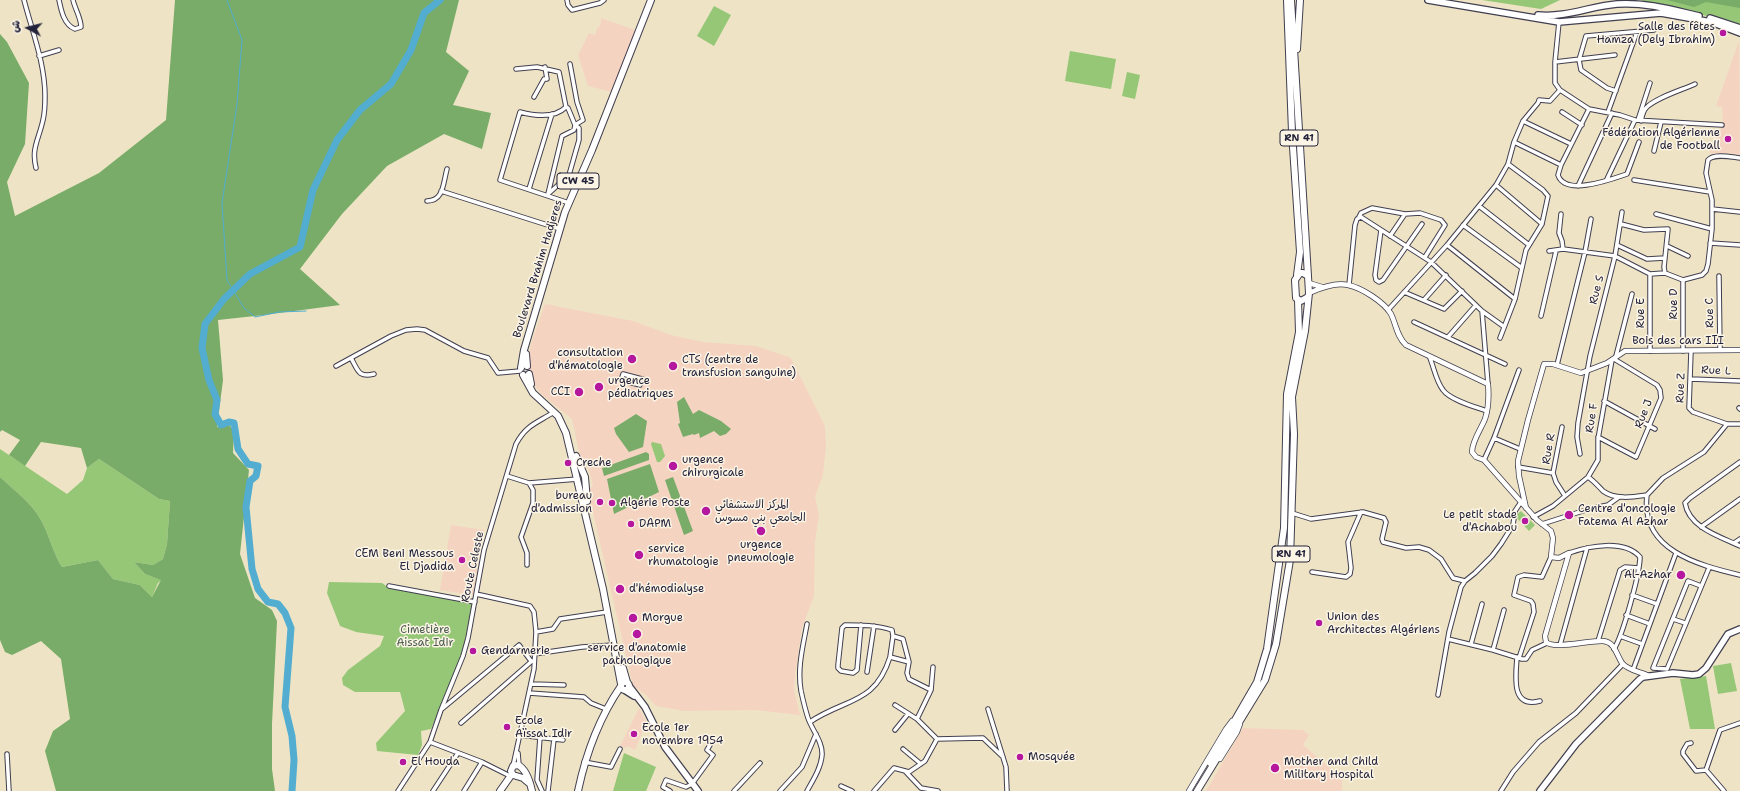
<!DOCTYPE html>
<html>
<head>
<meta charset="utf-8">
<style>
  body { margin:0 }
  #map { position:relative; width:1740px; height:791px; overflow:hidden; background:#eee4c5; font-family:"Shantell Sans","Playpen Sans Arabic",sans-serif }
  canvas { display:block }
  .north { position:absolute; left:8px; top:8px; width:40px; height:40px; -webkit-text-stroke:3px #fcf5e5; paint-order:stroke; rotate:277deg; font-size:11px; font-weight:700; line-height:16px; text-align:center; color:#22223b }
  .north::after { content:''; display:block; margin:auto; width:14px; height:18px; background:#22223b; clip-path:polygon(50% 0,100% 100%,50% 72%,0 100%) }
</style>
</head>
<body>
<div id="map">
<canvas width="1740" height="791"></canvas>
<div class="north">ش</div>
</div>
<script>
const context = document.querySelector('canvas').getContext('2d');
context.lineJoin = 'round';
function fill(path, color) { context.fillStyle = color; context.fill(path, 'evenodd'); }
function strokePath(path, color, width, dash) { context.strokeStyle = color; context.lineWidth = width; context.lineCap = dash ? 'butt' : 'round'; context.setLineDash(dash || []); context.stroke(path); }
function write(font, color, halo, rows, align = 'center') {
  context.font = font + ' "Shantell Sans","Playpen Sans Arabic",sans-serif'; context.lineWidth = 3; context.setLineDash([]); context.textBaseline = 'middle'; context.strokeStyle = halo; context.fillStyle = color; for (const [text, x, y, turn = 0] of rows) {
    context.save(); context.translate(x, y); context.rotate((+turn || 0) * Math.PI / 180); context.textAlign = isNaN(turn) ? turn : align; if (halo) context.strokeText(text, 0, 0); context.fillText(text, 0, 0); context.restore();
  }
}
fill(new Path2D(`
  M601,18L638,31L616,93L588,86L578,55L589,33L595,35L598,26L600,27L601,22Z
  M1739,41L1740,155L1727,153H1718V154L1709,153L1723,125L1722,107L1716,106Z
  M545,304L633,321L671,335L703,342L756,346L791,358L825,426L826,446L823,475L815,496L819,515L815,542L814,596L802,628L795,675L794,690L800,715L755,710L684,711L656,706L645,694L633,686L588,491L593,485L589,470L588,468L582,466L572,419L541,394L534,384L528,370L529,355L531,344Z
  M451,525L484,530L473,595L440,590Z
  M639,708L646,722L635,750L627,746L626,748L620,746Z
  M1243,728L1303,730L1309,735L1303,745L1342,778V791H1206Z`), '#f5d3c1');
fill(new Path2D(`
  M1482,0H1560L1541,9Z
  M1640,0H1740V24Z
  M714,6L731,15L714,46L697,36Z
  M1070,51L1116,59L1111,89L1065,81Z
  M1127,72L1140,75L1135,99L1122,96Z
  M652,442L661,444L665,456L660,462H657L651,444Z
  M0,449L67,494L83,480L87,468L99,459L159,499L170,501L167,544L163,559L153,565L134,562L145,574L162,580L158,583L152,597L140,585L113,579L98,560L62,567C53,553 50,537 42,522C33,504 15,491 0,477Z
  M1521,511L1535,525L1529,531L1515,516Z
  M329,582L382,583L389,588L473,603L462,654L431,729L421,731L422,745L418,755L377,751L376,743L405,711L400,692H355L343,685L342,678L348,670L380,646L384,636L356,632L340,626L327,593Z
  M1731,663L1737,691L1718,694L1713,666Z
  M1706,676L1715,729H1690L1680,679Z
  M624,753L656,767L646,791H613Z`), '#95c777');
fill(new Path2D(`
  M175,0H459L446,52L469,71L453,105L491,113L482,149L444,134L387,166L342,214L300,269L340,305L264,315L218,320L223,380L217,427L229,425L234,430L233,453L249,470L240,554L255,598L272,610L277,621L272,724V769L275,791H56L45,751L53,731L70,719L61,659L41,641L12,655L5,652L0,640V477C15,491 33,504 42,522C50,537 53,553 62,567L98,560L113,579L140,585L152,597L161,580L145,574L134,562L153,565L163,559L167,544L170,501L159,499L99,459L87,468L81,448L41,442L25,466L9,455L20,440L2,430L0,432V34L7,42L29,83L25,144L7,182L15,216L99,173L166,120Z
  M1667,0H1740V8L1706,2L1694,7Z
  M684,397L693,414L699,410L721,421L731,429L726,434L720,436L714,431L700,438L699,433L694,435L693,434L683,437L678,424L680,423L677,402Z
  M636,414L647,421L643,447L629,452L616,434L614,428Z
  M646,452L649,454V460L604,476L602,468Z
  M650,464L659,492L614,514L607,479Z
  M673,477L693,531L684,535L665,480Z`), '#78ac68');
strokePath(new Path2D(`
  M227,0L242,40L237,104L222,203L227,280L244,308L255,317L279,312L306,311`), '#52add0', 1);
strokePath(new Path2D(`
  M292,791L294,760L292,736L285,707L291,628L285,613L278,604L268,602L258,589L252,569L246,507L250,481L256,476L258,466L248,464L238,449L234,423L229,422L221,425L215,414L217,400L209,380L202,348L205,324L224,299L250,274L300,247L313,190L337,140L360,110L391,84L411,50L424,13L440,0`), '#52add0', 7);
const minor = new Path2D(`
  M24,0C32,31 45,63 45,96C45,104 45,112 43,120C39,139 31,148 36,168
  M59,0C61,10 64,25 75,29L81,27C81,18 75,9 73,0
  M567,0L568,5L572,10L600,3L604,0
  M1559,22L1555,62V83L1560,90L1589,109L1620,115L1635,120L1722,125
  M39,56L59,50
  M1555,62L1615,55
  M516,69L537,67L559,72L566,107C554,119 535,116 520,112L500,180L569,203
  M1616,91L1607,88L1581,70L1579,60L1586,36L1654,30
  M534,97L544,79H547L545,67
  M1589,109L1561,165L1558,175C1565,197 1612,179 1627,174L1639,142
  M1562,112L1582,125
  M1608,112L1637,32
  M1638,120L1650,83
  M1523,121L1571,144
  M1641,121C1642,117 1643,111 1646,108C1655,98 1682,90 1695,84
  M1514,142L1561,165
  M1654,151L1661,122
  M1607,179L1635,120
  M1634,180L1710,192
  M1496,185L1542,224
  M1578,186L1612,113
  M529,189L552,114
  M441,191L560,229
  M548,194L562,136L574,130L575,125L568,108L566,107
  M547,195L569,175L579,140V128L575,125L583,120L577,102L570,64
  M427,201C444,201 443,183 447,169
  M1479,206L1529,245
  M1712,209L1740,212
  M1561,214L1559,233L1562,241L1563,249
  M1656,214L1712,229
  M1359,217L1361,213L1372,208L1405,214L1420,213L1441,220L1445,225L1425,257
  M1621,224L1644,230L1668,229L1664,267L1665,273
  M1463,225L1522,268
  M1381,230L1375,275L1376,280L1379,282L1383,280L1422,224
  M1390,236L1405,214
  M1710,243L1740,245
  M1447,245L1515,299
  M1617,245L1647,259L1665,258
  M1667,246L1688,256
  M1549,251L1563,249L1615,256L1650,274L1665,273L1683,280L1702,275L1706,271L1708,264L1712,229V200L1706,173L1708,160C1714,153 1731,157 1740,158
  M1719,276L1720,350
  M1349,285L1355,225L1357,219L1361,217L1431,262L1482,311L1503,326
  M1404,292L1444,309L1462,291
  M1424,300L1446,275
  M1388,310L1447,245L1496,185L1508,164L1514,142L1523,121L1538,103L1539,100L1550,101L1560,90
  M1482,311L1488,384
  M1541,316L1556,251
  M1414,322L1505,364
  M1448,337L1476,305
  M1500,338L1515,299L1526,250L1542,224L1548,196L1543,190L1508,164
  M1650,351V274
  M1683,351V280
  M1691,351L1689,408L1693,412L1727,424
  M1616,356L1632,294
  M351,358C358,370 358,378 374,374
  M1430,358C1434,368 1436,381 1443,390C1450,400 1475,407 1487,411
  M1557,365L1585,252L1591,219
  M336,366L391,336L406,330L417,329L425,330L464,351L488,358L498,373L520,371
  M1691,379L1740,381
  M640,385L621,380L623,374L642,379
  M1604,401L1655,429
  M1739,408L1740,409
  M1562,427L1553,473L1556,482L1565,496
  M1598,437L1636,457L1661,398L1660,390L1657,385L1614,359
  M1494,438L1520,449
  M1580,454L1577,437L1578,423L1590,356L1615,256L1622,212
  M1484,460L1494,438L1519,370
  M1740,462L1690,498L1685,503C1689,528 1721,537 1740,546
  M1518,467L1553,473
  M507,476L529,483L533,490V503L521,537L527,553V565
  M1588,477L1598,460V439L1612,360
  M529,483L578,479
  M1647,495C1640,550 1698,565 1740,575
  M1292,513L1311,519L1363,512L1384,518L1386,522L1382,539L1383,542L1406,548L1419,547L1429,550L1441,559L1453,578L1465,581
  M1533,517L1553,506L1588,477C1594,481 1598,486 1603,491C1615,500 1633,497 1647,495L1663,478L1704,452L1727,424H1740
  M1542,524L1589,509L1608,505L1619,497
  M1701,527L1740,499
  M1734,543L1740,539
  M1569,553C1589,546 1624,539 1640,557C1640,573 1623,635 1614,649
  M1312,572L1346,577L1350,574L1351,568L1348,542L1361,512
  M389,586L475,602
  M1701,586L1688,581L1653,668L1667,669L1709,568
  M476,594L530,606L534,612L536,632L534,669L513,766
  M1632,595L1657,604
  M1626,615L1650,624
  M1673,619L1685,623
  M861,625L857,670L853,673L841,671L838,668V665L842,628L845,625C861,625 877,625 892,630L893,636L903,639L909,662
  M536,632L553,629L560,619L607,612
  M1620,636L1642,644
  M1448,639L1493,650L1522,659H1526L1532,650L1547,643
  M1598,641L1620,570L1625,567L1639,568
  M1471,644L1482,604
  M1560,645L1587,548
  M1493,650L1504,610
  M534,654L582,647L614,645
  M890,657L893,636
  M1517,657C1516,675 1510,709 1540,701
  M1519,658L1534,612L1533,604L1531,601L1514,595L1518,577L1524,575L1542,577L1551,557
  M1633,670L1676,553
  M867,672L874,626
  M532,684L564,685
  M931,690L933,667
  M529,693L584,697L591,703L606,709
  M1438,695L1449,632L1461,587L1465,581L1475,573L1492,556L1501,544L1513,525L1515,511L1521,502
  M895,705L917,719
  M442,709L519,645L531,661
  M988,709L1006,767L1007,791
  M810,722C845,698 875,705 890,657L909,662L907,673L909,679L931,690L917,719L937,739L983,738L1003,757
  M461,723L532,661
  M895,730L908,714
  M519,735L563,740
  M540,737L537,780L542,791
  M430,742L482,762L510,776
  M1691,743L1687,744L1683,751V754L1696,771L1706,770L1720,730L1740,723
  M903,749L921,764
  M518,753L519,765
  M7,754L9,791
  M584,762L611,767L620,749
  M1706,770L1724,791
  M905,771L921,788L938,791
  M841,786L852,791
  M398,791L430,742L441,710L463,656L468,638L484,550L516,444C526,425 537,423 554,412
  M433,791L458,753
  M464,791L482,762
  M548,791L554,739
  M670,791L663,787L666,780L686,787L692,784L713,755L707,750L710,745
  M734,791L760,763
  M780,791L802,767L816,734
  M807,791C813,780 821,768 822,755C823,742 812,730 808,718C805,709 803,700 801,691C797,668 803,646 807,624
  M874,791L894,768L909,772L925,761L937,739
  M1501,791L1513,772L1539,742L1576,713L1623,664`);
const tertiary = new Path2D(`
  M1309,283L1322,287
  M1309,293C1320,288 1336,282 1348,285C1362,288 1384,302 1391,314C1396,324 1397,337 1406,345L1488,384C1489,396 1489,407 1485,419C1481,429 1472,441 1472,452L1476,457L1484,460L1537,520L1551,531L1553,538L1551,557L1559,558L1569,553
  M1526,508L1519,476L1518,461L1528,420L1544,364H1553L1581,373L1607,363L1625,351L1740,350
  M1569,553L1545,636L1546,642C1554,650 1590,640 1603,641C1615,642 1616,654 1622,663C1627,670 1641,672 1649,676
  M1220,759L1237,732L1240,724
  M1189,791L1226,729L1232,721`);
const secondary = new Path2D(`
  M1428,0L1559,22L1661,13L1711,22L1740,33
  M1538,15C1565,18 1591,6 1617,4C1645,2 1673,10 1699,16
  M1710,18L1740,28
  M629,686L645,707L665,747L698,791
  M626,691L634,696
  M1540,791L1576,744L1640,679L1643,677L1673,673L1693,675L1699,674L1706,668L1728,634L1740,629`);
const primary = new Path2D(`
  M526,354L527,366
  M521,368L524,350L565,212L592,150L651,0
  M529,374L531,384
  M523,375L533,393L558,416L566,433L603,589L621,684
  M576,456L585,477L587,501
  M623,668L627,682
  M621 686a4 4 0 1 1 8 0a4 4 0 1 1-8 0Z
  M530,784L523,778L513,775L511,771L513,766L518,765C526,769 530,782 532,791
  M500,791L512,774
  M578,791C586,753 599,718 621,686`);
const trunk = new Path2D(`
  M1287,0L1292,132L1300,252L1297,275
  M1291,0L1308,276
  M1297,49L1300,0
  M1210,763L1257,682L1267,649L1284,528L1287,394L1299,332L1298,300
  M1197,791L1265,680L1276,644L1290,560L1294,434L1292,397L1305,331L1309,293L1308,276L1303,273H1300L1295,280L1296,298L1301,301L1308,297`);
strokePath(minor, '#413f50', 5.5);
strokePath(tertiary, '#413f50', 6);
strokePath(secondary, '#413f50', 8);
strokePath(primary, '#413f50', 8);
strokePath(trunk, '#413f50', 8);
strokePath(minor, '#fff', 3.5);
strokePath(tertiary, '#fff', 4.5);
strokePath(secondary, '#fff', 5.5);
strokePath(primary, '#fff', 6);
strokePath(trunk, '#fff', 6);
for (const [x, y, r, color] of [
  [1723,33,4,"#b5179e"],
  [1728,139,4,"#b5179e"],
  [632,359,5,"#b5179e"],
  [673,366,5,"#b5179e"],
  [599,387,5,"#b5179e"],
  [579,392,5,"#b5179e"],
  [568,463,4,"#b5179e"],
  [673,466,5,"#b5179e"],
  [600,502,4,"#b5179e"],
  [612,503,4,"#b5179e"],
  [706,511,5,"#b5179e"],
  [1569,515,5,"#b5179e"],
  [1525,521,4,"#b5179e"],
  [631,524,4,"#b5179e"],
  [761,531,5,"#b5179e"],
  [639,555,5,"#b5179e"],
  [462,560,4,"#b5179e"],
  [1681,575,5,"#b5179e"],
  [620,589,5,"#b5179e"],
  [633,618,5,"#b5179e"],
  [1319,623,4,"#b5179e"],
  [637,634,5,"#b5179e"],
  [473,651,4,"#b5179e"],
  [507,727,4,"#b5179e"],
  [634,734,4,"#b5179e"],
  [1020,757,4,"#b5179e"],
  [403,762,4,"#b5179e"],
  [1275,768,5,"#b5179e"]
]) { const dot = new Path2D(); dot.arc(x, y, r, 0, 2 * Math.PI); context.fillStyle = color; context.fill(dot); strokePath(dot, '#fcf5e5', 1.5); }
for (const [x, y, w] of [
  [1299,138,38],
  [578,181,42],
  [1291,554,38]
]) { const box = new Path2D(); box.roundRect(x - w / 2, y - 8, w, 16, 3); context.fillStyle = '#fcf5e5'; context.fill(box); strokePath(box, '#22223b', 1); }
write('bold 10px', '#22223b', null, [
  ["RN 41",1299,138],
  ["CW 45",578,181],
  ["RN 41",1291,554]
]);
write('11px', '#22223b', '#fcf5e5', [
  ["Salle des fêtes",1715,27,"right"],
  ["Hamza (Dely Ibrahim)",1715,40,"right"],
  ["Fédération Algérienne",1720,133,"right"],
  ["de Football",1720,146,"right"],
  ["consultation",623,353,"right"],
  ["d'hématologie",623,366,"right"],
  ["CTS (centre de",682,360],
  ["transfusion sanguine)",682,373],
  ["urgence",608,381],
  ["pédiatriques",608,394],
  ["CCI",570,392,"right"],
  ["urgence",682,460],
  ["chirurgicale",682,473],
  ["Creche",576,463],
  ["bureau",592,496,"right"],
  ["d'admission",592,509,"right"],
  ["Algérie Poste",620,503],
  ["المركز الاستشفائي",715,505],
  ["الجامعي بني مسوس",715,518],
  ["Centre d'oncologie",1578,509],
  ["Fatema Al Azhar",1578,522],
  ["Le petit stade",1517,515,"right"],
  ["d'Achabou",1517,528,"right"],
  ["DAPM",639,524],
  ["urgence",761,545,"center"],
  ["pneumologie",761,558,"center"],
  ["service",648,549],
  ["rhumatologie",648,562],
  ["CEM Beni Messous",454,554,"right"],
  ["El Djadida",454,567,"right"],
  ["Al-Azhar",1672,575,"right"],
  ["d'hémodialyse",629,589],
  ["Union des",1327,617],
  ["Architectes Algériens",1327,630],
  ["Morgue",642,618],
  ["service d'anatomie",637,648,"center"],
  ["pathologique",637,661,"center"],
  ["Gendarmerie",481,651],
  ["Ecole",515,721],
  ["Aïssat Idir",515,734],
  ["Ecole 1er",642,728],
  ["novembre 1954",642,741],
  ["Mosquée",1028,757],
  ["El Houda",411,762],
  ["Mother and Child",1284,762],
  ["Military Hospital",1284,775]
], 'left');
write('11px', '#22223b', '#fcf5e5', [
  ["Boulevard Brahim Hadjeres",538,269,-73],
  ["Rue S",1597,290,-76],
  ["Rue D",1674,304,-90],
  ["Rue E",1641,313,-90],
  ["Rue C",1710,313,-91],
  ["Bois des cars III",1678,341],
  ["Rue L",1716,371,2],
  ["Rue Z",1681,388,-88],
  ["Rue J",1644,414,-68],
  ["Rue F",1592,418,-81],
  ["Rue R",1549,449,-80],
  ["Route Celeste",473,567,-78]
]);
write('11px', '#4a5c50', '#fcf5e5', [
  ["Cimetière",425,630],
  ["Aissat Idir",425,643]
]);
</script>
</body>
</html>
